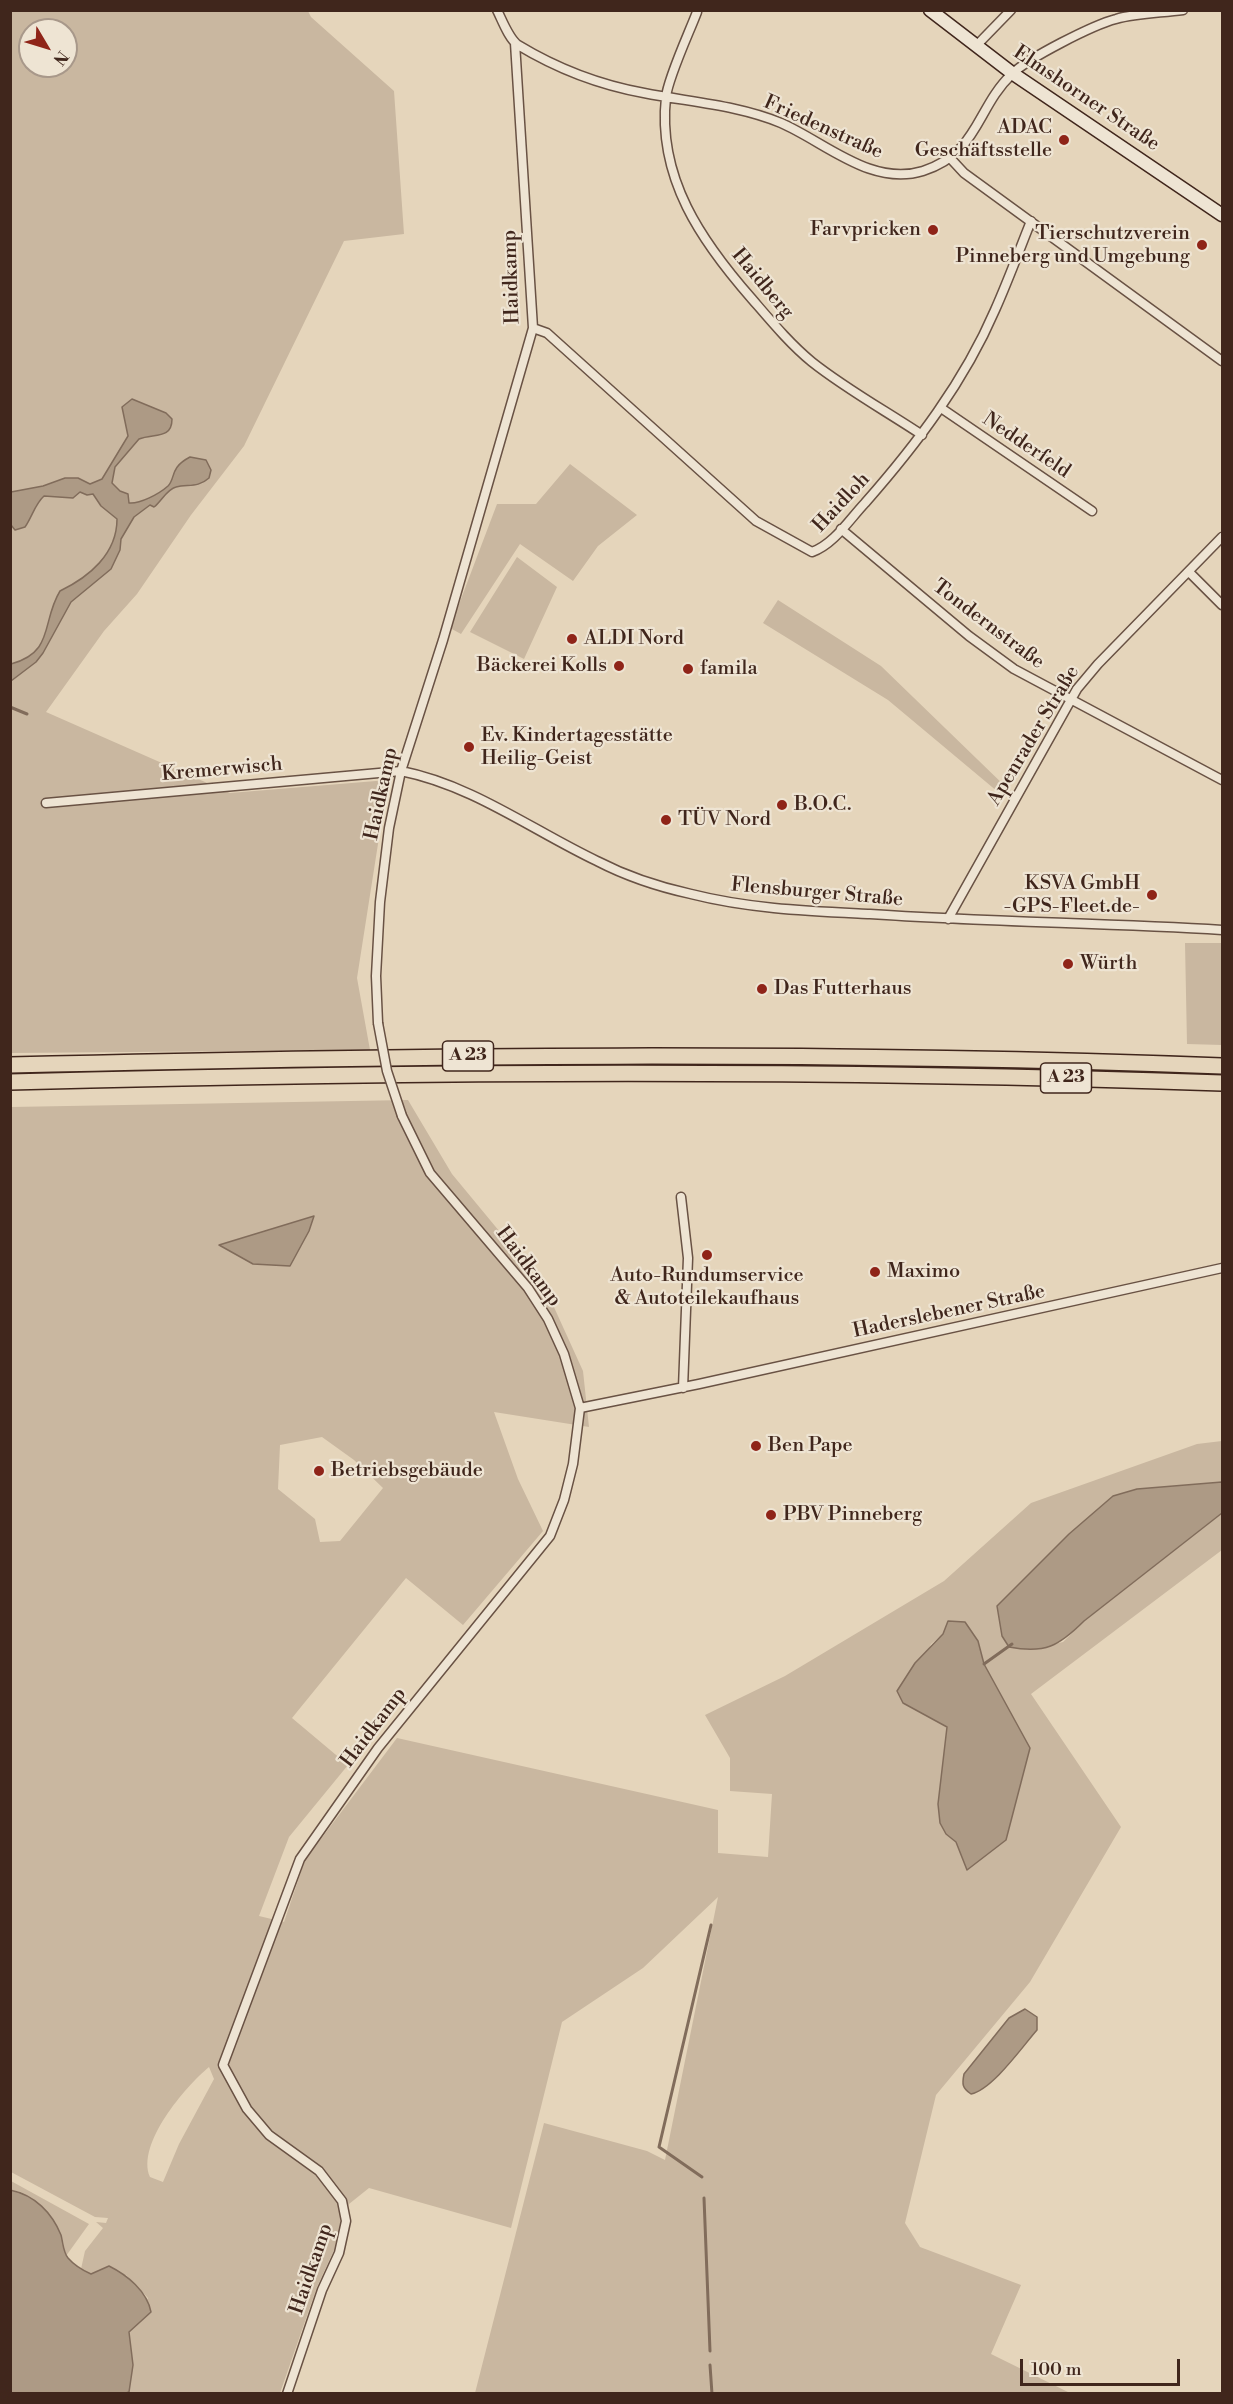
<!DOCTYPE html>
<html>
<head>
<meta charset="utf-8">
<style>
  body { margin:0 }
  #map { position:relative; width:1233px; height:2404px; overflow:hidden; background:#e5d5bb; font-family:"Libre Bodoni",serif }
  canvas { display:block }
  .frame { position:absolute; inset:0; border:12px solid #40261c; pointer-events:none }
  .north { position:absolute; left:18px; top:18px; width:60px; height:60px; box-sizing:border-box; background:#eee4d3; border:2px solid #a8988a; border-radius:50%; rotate:128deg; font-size:16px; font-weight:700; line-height:24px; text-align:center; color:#40261c }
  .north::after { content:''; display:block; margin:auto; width:21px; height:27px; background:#8f2418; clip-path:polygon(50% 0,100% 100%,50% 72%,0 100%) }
  .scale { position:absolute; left:1020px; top:2359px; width:160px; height:27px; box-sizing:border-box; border:3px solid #40261c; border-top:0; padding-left:8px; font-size:18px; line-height:21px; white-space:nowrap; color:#40261c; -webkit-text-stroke:4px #eee4d3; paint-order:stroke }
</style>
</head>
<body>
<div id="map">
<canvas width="1233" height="2404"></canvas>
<div class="frame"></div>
<div class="north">N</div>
<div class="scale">100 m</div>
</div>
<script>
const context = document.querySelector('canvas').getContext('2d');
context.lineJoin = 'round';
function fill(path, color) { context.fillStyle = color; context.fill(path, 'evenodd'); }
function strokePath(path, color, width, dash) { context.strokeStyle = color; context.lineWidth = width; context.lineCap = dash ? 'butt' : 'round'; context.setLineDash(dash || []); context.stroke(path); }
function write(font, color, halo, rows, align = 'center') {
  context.font = font + ' "Libre Bodoni",serif'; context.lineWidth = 4.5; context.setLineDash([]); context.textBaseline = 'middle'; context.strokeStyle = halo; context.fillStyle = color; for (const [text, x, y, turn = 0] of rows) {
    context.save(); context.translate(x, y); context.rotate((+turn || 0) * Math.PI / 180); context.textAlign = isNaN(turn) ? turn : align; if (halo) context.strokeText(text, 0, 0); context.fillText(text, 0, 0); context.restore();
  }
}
fill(new Path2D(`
  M10,11H308L311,17L394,91L404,234L344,241L244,446L191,515L137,594L104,631L46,712L230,793L388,780L357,978L370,1050L11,1053ZM30,30H66V66H30Z
  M570,464L637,515L598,546L573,581L520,544L461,634L450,628L497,504H536Z
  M517,557L557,587L524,659L470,632Z
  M778,600L881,666L1009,790L1004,797L888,700L763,623Z
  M1185,943H1222V1045L1187,1044Z
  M408,1100L452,1174L514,1249L553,1305L583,1371L589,1427L494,1412L518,1479L543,1531L463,1625L406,1578L292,1718L348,1765L289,1837L259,1916L284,1922L305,1860L397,1738L718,1810V1853L768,1857L772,1794L730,1791V1758L705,1715L785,1676L944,1581L1031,1503L1197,1444L1222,1441V1482L1137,1489L1113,1496L1069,1534L997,1606L1026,1650L1063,1642L1084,1621L1222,1513V1550L1031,1694L1121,1827L1030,1982L936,2095L905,2223L920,2247L1021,2285L991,2354L1070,2393H475L544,2123L647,2151L665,2160L718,1897L643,1968L562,2022L511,2228L369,2188L349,2204L341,2218L334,2250L317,2287L280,2393H126L129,2392L133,2365L129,2332L148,2298L126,2275L91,2274L81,2269L85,2251L103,2228L96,2222L106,2223L108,2218L95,2217L11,2172V1107ZM322,1437L354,1460L383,1488L340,1541L320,1542L315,1519L278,1489L280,1445ZM943,1634L978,1641L984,1664L1006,1704L1016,1794L1006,1840L967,1869L956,1842L946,1834L940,1823L938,1804L947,1727L903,1703L931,1644ZM209,2067L214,2079L179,2144L163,2182L150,2177C136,2144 185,2087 209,2067Z
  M11,2181L89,2224L66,2256L62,2237L21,2192L11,2190Z`), '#c9b7a0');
const water = new Path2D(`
  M132,399L166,413L172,419C172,440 153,433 139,439L115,467L112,483L120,491L128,494L129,503C140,504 159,494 168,486C176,478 169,468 190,457L206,460L211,470L209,478C198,488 188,484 176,487C167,489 161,502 154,507L150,505L134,517L121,539L120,550L111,569L71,602L43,653L36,662L11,681V664C55,652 41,622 60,591C89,577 117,554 117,519L101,506L93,494L87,495L80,492L73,498L44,496C35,504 32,517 25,527L15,530L11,525V492L43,486L65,478H78L90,484L102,479L128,436L122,407Z
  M314,1216L309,1231L290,1266L253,1264L219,1245Z
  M1222,1482V1513L1084,1621C1059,1646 1045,1654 1009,1647L1002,1636L997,1606L1069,1534L1113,1496L1137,1489Z
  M948,1621L965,1622L978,1641L984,1664L1030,1748L1006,1840L967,1870L956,1842L946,1834L940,1823L938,1804L947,1727L903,1703L897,1691L915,1663L943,1634Z
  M1025,2009L1037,2017V2030C1022,2047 993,2089 971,2094C962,2088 962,2084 964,2074L1009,2018Z
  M10,2190C35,2195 52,2213 61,2235C63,2242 63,2252 68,2258C74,2265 82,2270 91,2274L109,2266C127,2275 147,2291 151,2312L129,2332L133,2365L129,2392L126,2393H11Z`);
fill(water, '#ad9a85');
strokePath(water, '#816c5b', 1.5);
strokePath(new Path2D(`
  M10,707L27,714
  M984,1664L1012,1644
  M702,2177L659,2147L711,1925
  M704,2198L710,2351
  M710,2365L712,2394`), '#816c5b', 3);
const minor = new Path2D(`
  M497,10C502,20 509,39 518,45C556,68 600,85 644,93C689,102 738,105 781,123C825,142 871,187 923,171C979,153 976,108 1012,74C1028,58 1093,25 1116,19C1137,13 1161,13 1183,10
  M697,12C689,33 668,78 666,97C657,178 702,242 752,299C771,321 790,344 812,362C846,389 886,411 922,435
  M976,46L1011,10
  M951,159L964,173L1222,361
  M533,328L547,333L756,521L812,552C834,544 849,520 865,503C916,445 964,382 995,310C1008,281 1019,251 1031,221
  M941,408L1092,511
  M841,529L969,636L1014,669L1222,780
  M1189,572L1222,605
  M46,803L401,771C472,785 532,830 597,861C626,876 659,887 691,894C750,909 809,911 870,914C987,922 1105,923 1222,930
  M948,919L1077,689L1098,664L1222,537
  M378,1023L376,976L380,902L389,828L401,771L443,640L533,328L515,43
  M681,1197L688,1258L683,1388
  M580,1408L699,1384L1222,1268
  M287,2394L322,2290L339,2253L346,2221L342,2201L319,2171L269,2135L247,2109L223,2065L300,1859L378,1748L550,1536L564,1500L573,1464L580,1408L564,1354L548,1319L528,1288L430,1173L402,1116`);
const secondary = new Path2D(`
  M930,10L1012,73L1222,215`);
const motorway = new Path2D(`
  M10,1065C415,1055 819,1051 1222,1066
  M10,1082C415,1071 818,1069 1222,1083`);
strokePath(minor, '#695244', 11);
strokePath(secondary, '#40261c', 15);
strokePath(motorway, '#40261c', 18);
strokePath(minor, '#eee4d3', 8);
strokePath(secondary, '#eee4d3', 12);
strokePath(motorway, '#e5d5bb', 15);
const minorBridge = new Path2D(`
  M378,1023L387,1071L402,1116`);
strokePath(minorBridge, '#695244', 11, []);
strokePath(minorBridge, '#eee4d3', 8);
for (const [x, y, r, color] of [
  [1064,140,6,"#8f2418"],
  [933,230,6,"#8f2418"],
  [1202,245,6,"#8f2418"],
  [572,639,6,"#8f2418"],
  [619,666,6,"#8f2418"],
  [688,669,6,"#8f2418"],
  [469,747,6,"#8f2418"],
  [782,805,6,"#8f2418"],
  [666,820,6,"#8f2418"],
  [1152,895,6,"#8f2418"],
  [1068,964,6,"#8f2418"],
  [762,989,6,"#8f2418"],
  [707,1255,6,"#8f2418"],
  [875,1272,6,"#8f2418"],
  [756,1446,6,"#8f2418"],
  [319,1471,6,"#8f2418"],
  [771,1515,6,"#8f2418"]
]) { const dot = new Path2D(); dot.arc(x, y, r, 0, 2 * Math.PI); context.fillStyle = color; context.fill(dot); strokePath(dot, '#eee4d3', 2); }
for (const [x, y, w] of [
  [468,1056,51],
  [1066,1078,51]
]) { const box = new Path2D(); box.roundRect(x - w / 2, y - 15, w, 30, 4.5); context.fillStyle = '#eee4d3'; context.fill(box); strokePath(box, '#40261c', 1.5); }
write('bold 18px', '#40261c', null, [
  ["A 23",468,1056],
  ["A 23",1066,1078]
]);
write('20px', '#40261c', '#eee4d3', [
  ["Elmshorner Straße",1086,99,34],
  ["Friedenstraße",823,128,24],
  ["Haidkamp",512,277,-92],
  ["Haidberg",762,284,50],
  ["Nedderfeld",1026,446,34],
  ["Haidloh",842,503,-47],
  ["Tondernstraße",988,625,37],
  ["Apenrader Straße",1034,736,-59],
  ["Kremerwisch",222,770,-5],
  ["Haidkamp",382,794,-78],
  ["Flensburger Straße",817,893,5],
  ["Haidkamp",528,1267,53],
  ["Haderslebener Straße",949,1312,-12],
  ["Haidkamp",374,1728,-53],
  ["Haidkamp",312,2269,-71]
]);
write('20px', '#40261c', '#eee4d3', [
  ["ADAC",1052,128,"right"],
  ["Geschäftsstelle",1052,151,"right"],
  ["Farvpricken",921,230,"right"],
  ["Tierschutzverein",1190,234,"right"],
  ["Pinneberg und Umgebung",1190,257,"right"],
  ["ALDI Nord",584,639],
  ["Bäckerei Kolls",607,666,"right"],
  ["famila",700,669],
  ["Ev. Kindertagesstätte",481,736],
  ["Heilig-Geist",481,759],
  ["B.O.C.",794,805],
  ["TÜV Nord",678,820],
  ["KSVA GmbH",1140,884,"right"],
  ["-GPS-Fleet.de-",1140,907,"right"],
  ["Würth",1080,964],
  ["Das Futterhaus",774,989],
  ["Maximo",887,1272],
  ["Auto-Rundumservice",707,1276,"center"],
  ["& Autoteilekaufhaus",707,1299,"center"],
  ["Ben Pape",768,1446],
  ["Betriebsgebäude",331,1471],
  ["PBV Pinneberg",783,1515]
], 'left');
</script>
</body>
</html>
